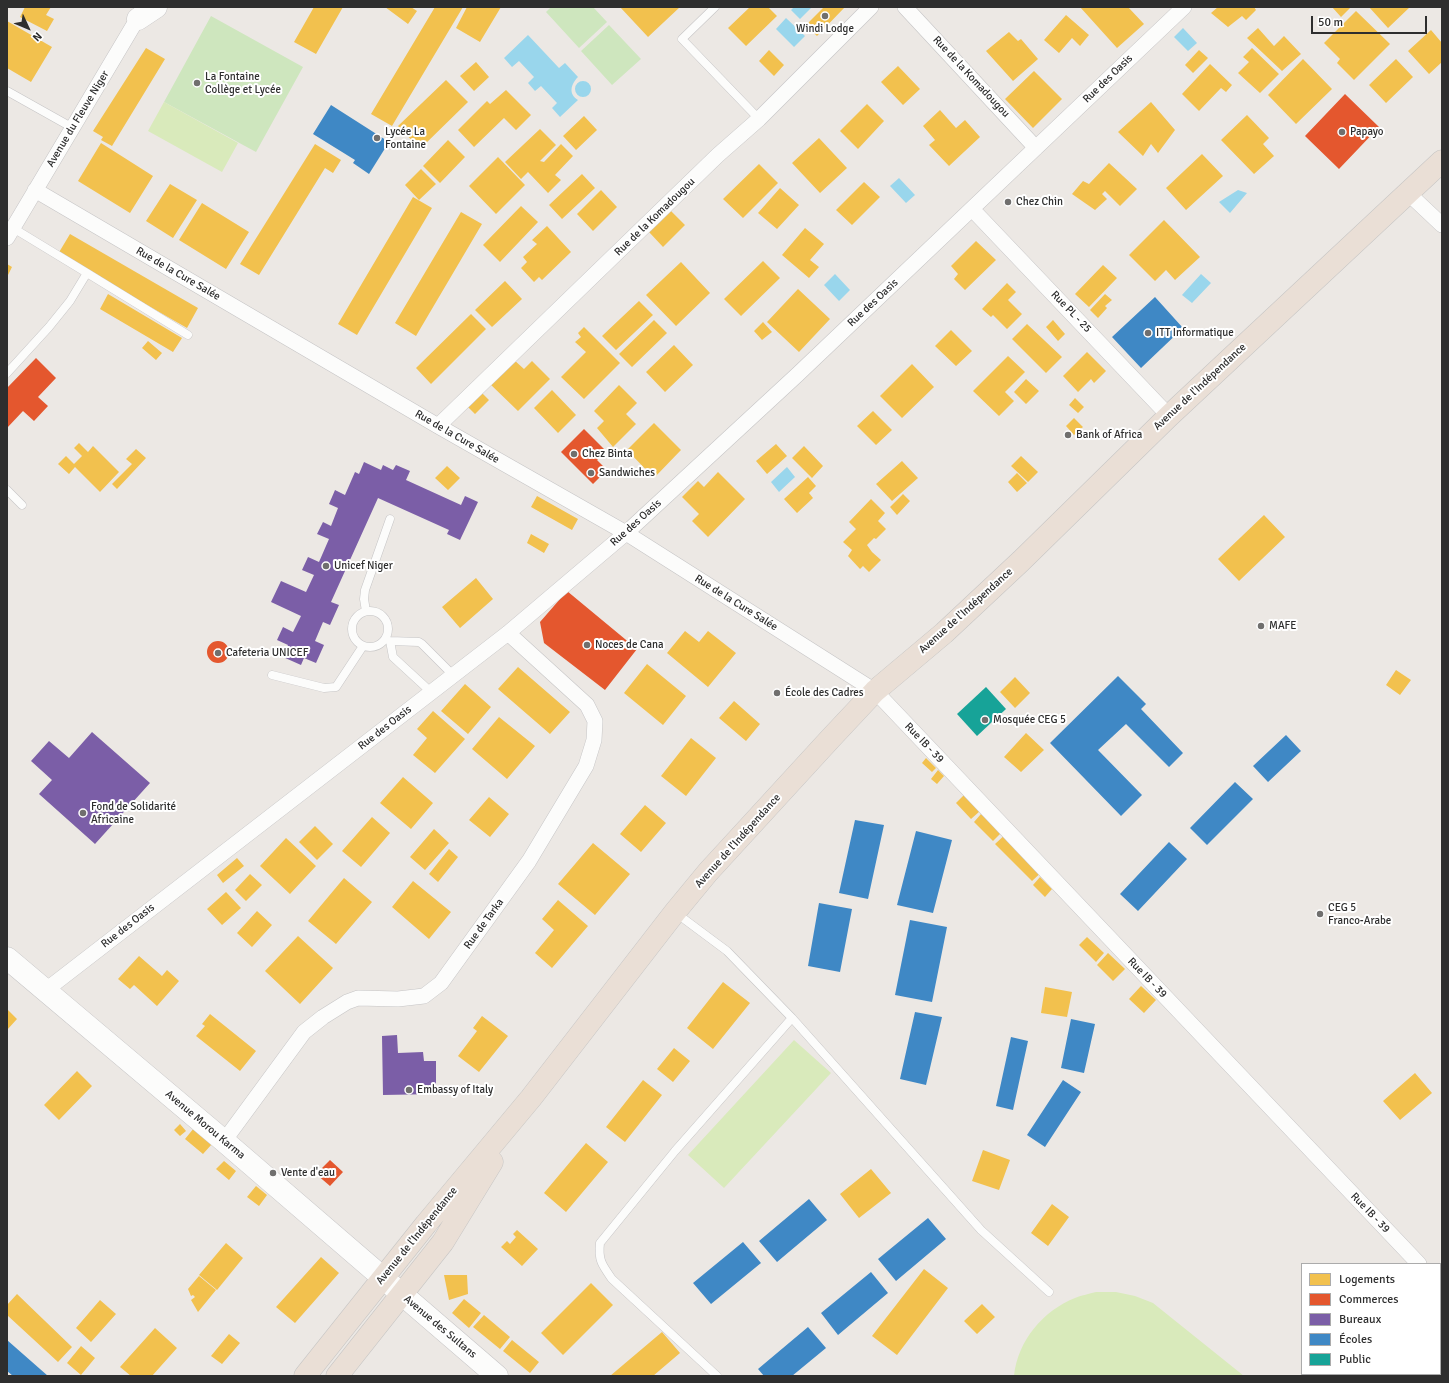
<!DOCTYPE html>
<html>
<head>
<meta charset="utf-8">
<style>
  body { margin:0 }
  #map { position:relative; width:1449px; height:1383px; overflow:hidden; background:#ece8e4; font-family:Signika,sans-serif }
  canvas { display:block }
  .frame { position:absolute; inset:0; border:8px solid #2e2e2e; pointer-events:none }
  .legend { position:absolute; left:1301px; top:1263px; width:140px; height:112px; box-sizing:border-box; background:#fff; border:1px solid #ababab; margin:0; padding:5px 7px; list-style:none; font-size:12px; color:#2e2e2e }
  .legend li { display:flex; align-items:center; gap:8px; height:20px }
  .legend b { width:20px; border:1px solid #ababab }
  .north { position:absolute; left:8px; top:8px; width:40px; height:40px; -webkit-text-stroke:3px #fff; paint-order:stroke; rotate:134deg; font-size:11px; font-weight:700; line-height:16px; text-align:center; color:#2e2e2e }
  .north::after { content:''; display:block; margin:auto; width:14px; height:18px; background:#2e2e2e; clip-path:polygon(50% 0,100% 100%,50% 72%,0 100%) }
  .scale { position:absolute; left:1311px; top:16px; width:116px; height:18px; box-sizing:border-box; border:2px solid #2e2e2e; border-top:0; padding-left:5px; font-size:12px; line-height:14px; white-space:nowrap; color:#2e2e2e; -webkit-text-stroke:3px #fff; paint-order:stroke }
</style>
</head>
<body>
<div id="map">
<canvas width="1449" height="1383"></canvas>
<div class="frame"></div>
<ul class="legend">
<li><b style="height:11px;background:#f2c14e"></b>Logements</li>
<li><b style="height:11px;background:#e4572e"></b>Commerces</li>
<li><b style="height:11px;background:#7b5ea7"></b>Bureaux</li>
<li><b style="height:11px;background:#3f88c5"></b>Écoles</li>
<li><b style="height:11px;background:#17a398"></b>Public</li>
</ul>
<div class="north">N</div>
<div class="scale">50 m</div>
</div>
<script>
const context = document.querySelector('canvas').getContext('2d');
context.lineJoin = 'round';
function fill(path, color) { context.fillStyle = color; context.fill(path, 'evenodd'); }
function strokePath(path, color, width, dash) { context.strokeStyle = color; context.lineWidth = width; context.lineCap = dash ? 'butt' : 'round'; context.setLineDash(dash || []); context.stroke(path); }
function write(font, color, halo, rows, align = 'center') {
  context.font = font + ' Signika,sans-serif'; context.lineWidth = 4; context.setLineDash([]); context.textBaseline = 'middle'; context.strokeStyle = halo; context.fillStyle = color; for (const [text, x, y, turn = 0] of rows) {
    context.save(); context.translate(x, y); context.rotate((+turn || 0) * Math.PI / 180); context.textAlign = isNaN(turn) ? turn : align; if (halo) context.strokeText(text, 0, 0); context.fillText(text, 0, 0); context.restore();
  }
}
fill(new Path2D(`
  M551,7H593L607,22L579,48L546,12Z
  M211,16L303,67L256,152L164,102Z
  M609,25L641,59L612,85L581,51Z`), '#cee6be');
fill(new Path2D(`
  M164,102L238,143L222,172L148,131Z
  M794,1040L831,1073L724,1188L688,1155Z
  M1096,1292H1116L1135,1296L1153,1303L1244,1376H1014C1018,1340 1043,1311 1075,1298C1082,1295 1089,1294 1096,1292Z`), '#d9eabb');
fill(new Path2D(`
  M794,7H812L800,19L791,10Z
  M786,18L805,36L794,47L776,29Z
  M1183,28L1197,43L1188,51L1174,37Z
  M528,35L559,68L565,63L578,77C571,84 568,94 578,100L560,117L552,108L557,103L541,86L535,91L528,83L534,77L519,61L512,67L504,58Z
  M575 89a8 8 0 1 1 16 0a8 8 0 1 1-16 0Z
  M899,178L915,195L906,203L890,186Z
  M1238,190L1247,193L1230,213L1219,202Z
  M835,274L850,290L839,301L824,285Z
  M1201,274L1211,283L1192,303L1182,295Z
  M787,467L795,477L779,492L771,482Z`), '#99d6ec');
fill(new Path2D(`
  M25,7H51L46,15L54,19L47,31L20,17Z
  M314,7H343L316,54L294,42Z
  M385,7H411L417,11L408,24Z
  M435,7H463L392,126L371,114Z
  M467,7H501L480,42L456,28Z
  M620,7H680L648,37Z
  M750,7H768L777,16L746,46L728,28Z
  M824,7H845L817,36L806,25Z
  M1080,7H1128L1144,24L1117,48Z
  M1218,7H1254L1256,10L1246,20L1242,16L1228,27L1211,13Z
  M1332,7H1351L1341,17Z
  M1369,7H1410L1388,28Z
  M1356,11L1390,44L1354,80L1337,63L1340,59L1324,43Z
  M1066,15L1089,35L1080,46L1072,38L1059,53L1044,40Z
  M7,21L52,47L31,82L7,68Z
  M1258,28L1274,46L1284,36L1301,54L1282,71L1247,38Z
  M1431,30L1442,43V62L1429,74L1408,51Z
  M1009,32L1018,41L1021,39L1038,59L1013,81L986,51Z
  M146,48L165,59L112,146L101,140L103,137L93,131Z
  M1252,48L1279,74L1260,93L1238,73L1249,62L1243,57Z
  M769,50L784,65L774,76L759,61Z
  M1199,50L1208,58L1193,73L1185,65Z
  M1303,59L1332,89L1296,124L1268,95Z
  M1396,59L1413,77L1386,103L1369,85Z
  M476,62L489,77L474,91L460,76Z
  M1210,64L1232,85L1226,92L1221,88L1199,111L1182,94Z
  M898,66L920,89L903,105L881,82Z
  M1034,71L1062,99L1033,128L1005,99Z
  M446,80L468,102L420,149L398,126Z
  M506,90L531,115L516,130L504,118L474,147L458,130L487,101L490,104Z
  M1151,102L1175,130L1158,153L1151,144L1143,156L1118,132Z
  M867,104L884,121L858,149L840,131Z
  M940,110L956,128L965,120L980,137L949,166L929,145L935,140L923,126Z
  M1247,115L1269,138L1263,144L1274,156L1254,174L1221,140Z
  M584,116L597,130L576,150L563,136Z
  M540,129L556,145L540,161L544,162L561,144L573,156L555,175L561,180L548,193L528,172L521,179L505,162Z
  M819,138L847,168L820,193L792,163Z
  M448,140L465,157L440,183L423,166Z
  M101,143L153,176L130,213L78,181Z
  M315,144L341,160L333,173L325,168L259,275L240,264Z
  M1202,154L1223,176L1186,210L1166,188Z
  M498,157L525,185L496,214L469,186Z
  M1109,163L1137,189L1120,206L1105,191L1102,194L1107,199L1095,210L1072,194L1083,181L1089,184Z
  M759,164L778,183L743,218L723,199Z
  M421,169L436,184L419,200L405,185Z
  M582,174L595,188L562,219L549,205Z
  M864,182L880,197L852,225L836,210Z
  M170,184L197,200L173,238L146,221Z
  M780,188L799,205L777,229L758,213Z
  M601,190L617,207L593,231L577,214Z
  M413,197L432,208L357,335L338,324Z
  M202,203L249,232L226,269L179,240Z
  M521,206L538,222L500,262L483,245Z
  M671,211L685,225L663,247L649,232Z
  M461,212L482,224L416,336L395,323Z
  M1164,220L1200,257L1175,280L1166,270L1155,281L1129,255Z
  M547,226L571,252L542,280L539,277L534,282L521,268L527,262L523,257L537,244L532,240Z
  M805,228L824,244L810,260L819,267L809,278L782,255Z
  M70,234L198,308L187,328L58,254Z
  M976,241L996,260L965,290L954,279L958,274L951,266Z
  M763,261L780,278L741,316L724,299Z
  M681,262L710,293L676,326L646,295Z
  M7,264L12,267L7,277Z
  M1103,265L1117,278L1089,307L1075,294Z
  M505,281L522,299L492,327L475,310Z
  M1007,283L1016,292L1008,300L1022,314L1007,329L993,315L991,317L982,309Z
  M798,289L830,319L799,352L767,322Z
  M108,294L182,338L173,352L100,309Z
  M1105,294L1112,300L1105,306L1107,308L1098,318L1090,310Z
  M639,301L653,315L616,350L602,336Z
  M471,314L486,329L431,384L416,368Z
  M654,320L667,333L632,367L619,354Z
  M1053,320L1065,334L1058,341L1046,327Z
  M763,322L772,332L762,340L754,331Z
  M1027,324L1062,357L1046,373L1012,339Z
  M584,327L620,363L584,399L561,377L586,352L575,342L581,337L578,333Z
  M951,330L972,351L956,366L935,346Z
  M148,341L162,353L156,360L142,348Z
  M674,345L693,365L665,392L646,372Z
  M1087,352L1106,371L1094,383L1091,379L1078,392L1063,376Z
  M1008,356L1025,372L1005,392L1014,401L999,416L973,391Z
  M513,359L524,369L532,361L550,379L518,411L489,383Z
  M912,364L934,387L902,418L880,396Z
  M1026,379L1039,391L1026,404L1014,392Z
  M619,385L637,403L626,414L636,424L613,447L597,428L604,421L594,411Z
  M479,390L489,400L475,414L465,404Z
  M552,390L576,415L558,433L534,408Z
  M1075,398L1084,407L1078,413L1069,405Z
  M873,411L892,430L876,445L857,426Z
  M1074,418L1083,427L1074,435L1066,426Z
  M654,423L681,450L654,478L627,450Z
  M79,443L88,452L93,446L119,472L100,492L75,467L69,474L58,464L66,456L74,464L82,456L74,448Z
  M776,444L787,456L767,474L756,461Z
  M804,446L823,466L812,478L792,458Z
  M136,449L146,458L117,489L112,484L132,464L126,459Z
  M1021,456L1038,472L1028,482L1011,466Z
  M902,461L918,478L892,501L876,484Z
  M447,466L460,478L448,490L435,478Z
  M718,472L745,499L708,537L692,521L699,514L682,497L698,481L704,487Z
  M1017,473L1027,483L1017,492L1008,482Z
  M808,477L816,486L809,493L813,498L797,513L784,499Z
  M903,494L910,501L897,515L890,507Z
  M537,496L578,519L572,530L531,507Z
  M871,499L885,513L878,521L886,529L876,539L874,538L867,545L872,552L881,560L869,572L863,566L860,569L848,556L852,550L843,542L856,529L849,522Z
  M1264,515L1285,537L1239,581L1218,559Z
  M531,534L549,544L544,553L527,543Z
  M476,578L493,599L460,628L442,607Z
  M685,631L699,642L708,631L736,653L708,687L667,653Z
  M647,664L686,696L663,725L624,693Z
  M518,667L570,712L550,734L498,689Z
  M1396,670L1411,680L1400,695L1386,685Z
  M1015,677L1030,693L1015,708L1000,692Z
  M465,684L491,707L468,734L441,711Z
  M734,701L760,724L746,741L719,718Z
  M433,711L465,739L435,773L413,755L427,738L417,729Z
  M499,717L535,746L507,779L472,749Z
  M1026,733L1044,750L1021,772L1004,757Z
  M691,738L716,758L686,796L661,776Z
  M926,758L936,768L932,772L922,763Z
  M938,770L944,776L937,784L931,779Z
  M403,777L433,803L411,829L380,803Z
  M964,795L980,811L971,819L956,803Z
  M489,797L509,814L490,837L469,820Z
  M645,805L666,823L641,852L620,834Z
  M981,814L1001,833L993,841L974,822Z
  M372,817L390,833L361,867L342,851Z
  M315,826L333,844L317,860L299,842Z
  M434,829L449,843L425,870L410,857Z
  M1008,832L1045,869L1032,881L995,844Z
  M286,838L316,866L290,894L260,866Z
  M593,843L630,874L595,915L558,884Z
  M449,849L458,857L438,882L429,874Z
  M237,858L244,866L223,883L217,875Z
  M250,874L262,885L246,901L235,890Z
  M1040,877L1052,889L1045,897L1033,885Z
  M344,878L372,902L336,944L308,921Z
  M413,881L451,912L429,939L392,907Z
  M226,892L241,908L222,925L207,909Z
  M558,900L588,926L552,968L535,953L554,930L542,919Z
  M257,911L272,925L252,947L237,933Z
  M298,936L333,968L300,1004L265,971Z
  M1087,937L1104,953L1096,962L1079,945Z
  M1108,953L1125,969L1113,981L1097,965Z
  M139,956L162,976L167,970L179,981L157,1006L134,985L130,989L118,979Z
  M723,982L750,1003L713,1049L687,1028Z
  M1141,986L1156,1000L1144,1013L1129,999Z
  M1045,987L1072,992L1067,1017L1041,1013Z
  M7,1009L17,1019L7,1030Z
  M210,1014L256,1051L240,1071L196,1036L205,1026L202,1024Z
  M482,1016L508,1036L479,1072L458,1056L477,1031L473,1028Z
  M674,1048L690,1061L673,1082L657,1069Z
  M77,1071L92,1086L59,1120L44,1105Z
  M1415,1073L1432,1093L1400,1120L1383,1101Z
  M643,1080L662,1095L625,1142L606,1127Z
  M180,1124L186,1131L180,1136L174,1130Z
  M194,1128L212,1144L203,1154L185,1139Z
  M586,1143L608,1162L566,1212L544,1193Z
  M983,1150L1010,1160L999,1190L972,1181Z
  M224,1161L236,1171L229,1180L216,1169Z
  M871,1169L891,1193L859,1218L840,1194Z
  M256,1186L267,1195L259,1206L247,1197Z
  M1052,1204L1069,1217L1048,1246L1031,1233Z
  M517,1230L538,1249L522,1266L501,1247L507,1241L510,1244L516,1237L513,1234Z
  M226,1243L243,1258L217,1290L199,1275Z
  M321,1257L339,1273L295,1323L276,1307Z
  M924,1269L948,1288L897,1355L872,1336Z
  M444,1275H467L468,1294L449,1300Z
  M199,1276L216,1290L198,1312L191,1300L195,1297L193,1295L191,1296L188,1289Z
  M591,1283L613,1305L563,1355L541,1333Z
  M17,1294L72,1347L58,1362L7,1315V1305Z
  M464,1299L481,1313L469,1328L452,1313Z
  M100,1300L116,1314L91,1342L76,1328Z
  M982,1304L995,1317L977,1334L964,1321Z
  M484,1315L510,1337L500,1349L473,1327Z
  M155,1328L177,1348L152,1376H131L120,1367Z
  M662,1332L680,1353L653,1376H610Z
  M229,1334L240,1343L222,1364L211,1356Z
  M512,1340L539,1362L530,1373L503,1351Z
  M81,1346L95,1358L81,1375L67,1363Z`), '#f2c14e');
fill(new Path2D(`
  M1345,94L1379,127L1339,169L1305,136Z
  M36,358L56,378L38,397L48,406L34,421L23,411L7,428V388Z
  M584,429L606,451L597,460L607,470L593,484L561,452Z
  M567,591L637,649L605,690L544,643L540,622Z
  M207 652a11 11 0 1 1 22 0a11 11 0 1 1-22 0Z
  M330,1160L343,1172L330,1186L316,1174Z`), '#e4572e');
fill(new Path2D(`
  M364,462L381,470L383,465L393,470L396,465L410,471L406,480L461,505L465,496L478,502L460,540L447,534L449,530L378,498L331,602L339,605L330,625L323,622L315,641L324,645L316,663L304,658L301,665L283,657L288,645L277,640L283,627L293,632L301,616L271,602L281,581L306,592L314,575L302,570L308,557L319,562L329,539L317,534L323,522L331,526L338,508L329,504L335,490L345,495L355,472L359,474Z
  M92,732L150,783L95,844L39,794L52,780L31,761L49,741L69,758Z
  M397,1035L398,1053L423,1052L424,1061H436V1094L383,1095L382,1036Z`), '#7b5ea7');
fill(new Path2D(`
  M331,105L389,142L369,174L353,163L355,160L313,134Z
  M1155,297L1183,328L1141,368L1112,337Z
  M1118,676L1146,704L1141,709L1183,753L1169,767L1126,724L1098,750L1142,795L1121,816L1050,743Z
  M1286,735L1301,751L1268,782L1253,766Z
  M1235,782L1253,799L1207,845L1190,828Z
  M855,820L884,825L868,899L839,893Z
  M916,831L952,840L933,913L897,905Z
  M1169,842L1187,859L1138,911L1120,894Z
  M819,903L852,909L840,972L808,966Z
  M910,920L947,927L932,1002L895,995Z
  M915,1012L942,1017L926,1085L900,1079Z
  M1071,1019L1095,1024L1084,1073L1061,1068Z
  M1011,1037L1028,1041L1013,1110L996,1106Z
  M1063,1080L1081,1092L1045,1147L1027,1135Z
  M809,1199L827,1220L777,1262L759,1241Z
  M928,1218L946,1239L896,1281L878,1259Z
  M743,1242L761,1263L711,1304L693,1283Z
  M871,1272L888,1293L838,1335L821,1313Z
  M808,1327L826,1348L792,1376H764L758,1369Z
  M7,1340L48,1376H13L7,1371Z`), '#3f88c5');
fill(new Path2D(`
  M986,687L1006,709L977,736L957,714Z`), '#17a398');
const lane = new Path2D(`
  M715,7L682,39L759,119
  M7,91L73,128
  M87,273L188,335
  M7,373L49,327L70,301L87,273L13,228
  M7,490L22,505
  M366,611L364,599L365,590L390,519
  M352 629a18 18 0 1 1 36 0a18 18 0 1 1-36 0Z
  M272,675L324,688L336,687L363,646
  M431,692L393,657L390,641L419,642L422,644L453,675
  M676,913L727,951L792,1018L981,1230L1049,1292
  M717,1376L612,1279C602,1265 598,1260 600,1243L675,1151L792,1018`);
const street = new Path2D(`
  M905,7L1036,148
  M35,190L438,426L626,533L875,691L1419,1264
  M1408,193L1442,225
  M972,209L1169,416
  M7,238L142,11
  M438,426L718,155L759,119L871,7
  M46,990L508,633L626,533L797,375L1184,7
  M224,1141L304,1032L323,1017L347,1002L358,998L398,999L424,996L441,983L529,861L586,766L594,740L595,721L587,705L508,633
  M1440,1287L1442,1289`);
const secondary = new Path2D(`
  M138,19L156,7
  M7,958L224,1141L497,1376`);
const highway = new Path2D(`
  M305,1376L426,1224L531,1098L675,912L708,872L830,739L875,691L944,633L1021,561L1169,416L1442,161
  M337,1376L443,1242L492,1162`);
strokePath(lane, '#c5c4c5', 9);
strokePath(street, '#c5c4c5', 16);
strokePath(secondary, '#c5c4c5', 23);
strokePath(highway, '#c6c5c4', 23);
strokePath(lane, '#fcfcfb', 8);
strokePath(street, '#fcfcfb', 15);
strokePath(secondary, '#fcfcfb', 22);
strokePath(highway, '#eadfd6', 22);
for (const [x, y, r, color] of [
  [825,16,4,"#706f6e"],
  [197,83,4,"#706f6e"],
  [1342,132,4,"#706f6e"],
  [377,138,4,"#706f6e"],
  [1008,202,4,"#706f6e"],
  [1148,333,4,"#706f6e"],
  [1068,435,4,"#706f6e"],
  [574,454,4,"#706f6e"],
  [591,473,4,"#706f6e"],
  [326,566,4,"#706f6e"],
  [1261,626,4,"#706f6e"],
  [587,645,4,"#706f6e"],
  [218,653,4,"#706f6e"],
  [777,693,4,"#706f6e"],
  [985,720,4,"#706f6e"],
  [83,813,4,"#706f6e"],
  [1320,914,4,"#706f6e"],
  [409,1090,4,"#706f6e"],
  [273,1173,4,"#706f6e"]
]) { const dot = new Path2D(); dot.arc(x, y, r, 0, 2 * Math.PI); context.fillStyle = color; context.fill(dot); strokePath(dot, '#fff', 1.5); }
write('11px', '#2e2e2e', '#fff', [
  ["Windi Lodge",825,29,"center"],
  ["La Fontaine",205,77],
  ["Collège et Lycée",205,90],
  ["Lycée La",385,132],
  ["Fontaine",385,145],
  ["Papayo",1350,132],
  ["Chez Chin",1016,202],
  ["ITT Informatique",1156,333],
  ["Bank of Africa",1076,435],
  ["Chez Binta",582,454],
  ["Sandwiches",599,473],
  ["Unicef Niger",334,566],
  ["MAFE",1269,626],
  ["Noces de Cana",595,645],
  ["Cafeteria UNICEF",226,653],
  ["École des Cadres",785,693],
  ["Mosquée CEG 5",993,720],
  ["Fond de Solidarité",91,807],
  ["Africaine",91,820],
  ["CEG 5",1328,908],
  ["Franco-Arabe",1328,921],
  ["Embassy of Italy",417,1090],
  ["Vente d'eau",281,1173]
], 'left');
write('11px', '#2e2e2e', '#fff', [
  ["Rue de la Komadougou",971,77,47],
  ["Rue des Oasis",1108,79,-44],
  ["Avenue du Fleuve Niger",78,119,-59],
  ["Rue de la Komadougou",655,217,-44],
  ["Rue de la Cure Salée",178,274,30],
  ["Rue des Oasis",873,303,-43],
  ["Rue PL - 25",1071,312,46],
  ["Avenue de l'Indépendance",1200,387,-43],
  ["Rue de la Cure Salée",457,437,30],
  ["Rue des Oasis",636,523,-42],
  ["Rue de la Cure Salée",736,603,32],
  ["Avenue de l'Indépendance",966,611,-42],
  ["Rue des Oasis",385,728,-38],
  ["Rue IB - 39",924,743,46],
  ["Avenue de l'Indépendance",738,841,-48],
  ["Rue de Tarka",484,924,-54],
  ["Rue des Oasis",128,926,-38],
  ["Rue IB - 39",1147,978,46],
  ["Avenue Morou Karma",205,1125,40],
  ["Rue IB - 39",1370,1213,46],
  ["Avenue de l'Indépendance",417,1236,-51],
  ["Avenue des Sultans",440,1327,40]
]);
</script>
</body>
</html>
